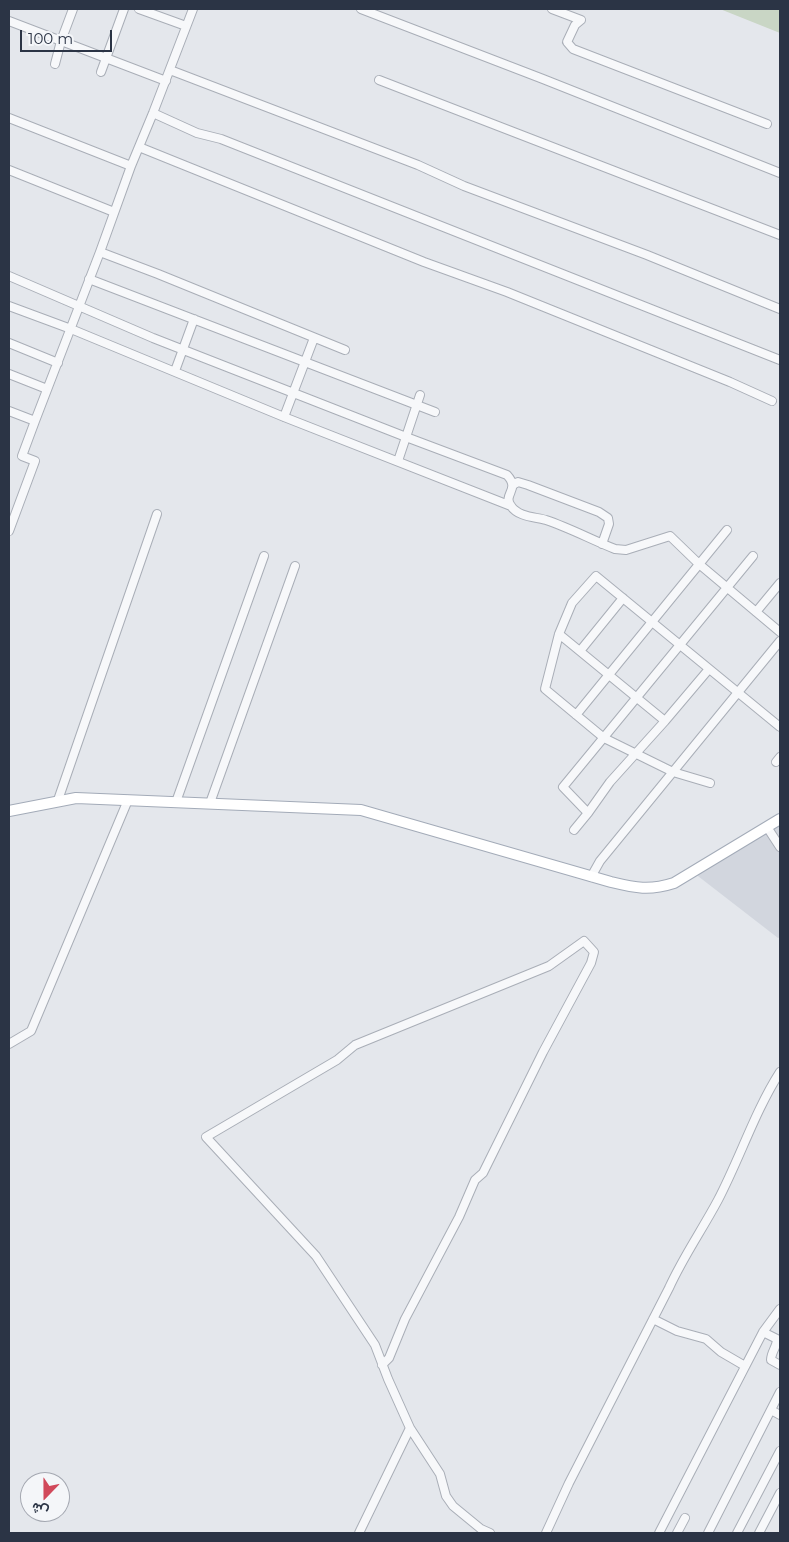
<!DOCTYPE html>
<html>
<head>
<meta charset="utf-8">
<style>
  body { margin:0 }
  #map { position:relative; width:789px; height:1542px; overflow:hidden; background:#e4e7ec; font-family:Montserrat,Vazirmatn,sans-serif }
  canvas { display:block }
  .frame { position:absolute; inset:0; border:10px solid #2b3445; pointer-events:none }
  .north { position:absolute; left:20px; top:1472px; width:50px; height:50px; box-sizing:border-box; background:#f4f6f9; border:1px solid #a4a8b1; border-radius:50%; rotate:202deg; font-size:14px; font-weight:700; line-height:20px; text-align:center; color:#2b3445 }
  .north::after { content:''; display:block; margin:auto; width:18px; height:22px; background:#d1495b; clip-path:polygon(50% 0,100% 100%,50% 72%,0 100%) }
  .scale { position:absolute; left:20px; top:30px; width:92px; height:22px; box-sizing:border-box; border:2px solid #2b3445; border-top:0; padding-left:6px; font-size:15px; line-height:18px; white-space:nowrap; color:#2b3445; -webkit-text-stroke:4px #f4f6f9; paint-order:stroke }
</style>
</head>
<body>
<div id="map">
<canvas width="789" height="1542"></canvas>
<div class="frame"></div>
<div class="north">ش</div>
<div class="scale">100 m</div>
</div>
<script>
const context = document.querySelector('canvas').getContext('2d');
context.lineJoin = 'round';
function fill(path, color) { context.fillStyle = color; context.fill(path, 'evenodd'); }
function strokePath(path, color, width, dash) { context.strokeStyle = color; context.lineWidth = width; context.lineCap = dash ? 'butt' : 'round'; context.setLineDash(dash || []); context.stroke(path); }
fill(new Path2D(`
  M780,821V937L778,938L694,873Z`), '#d2d6de');
fill(new Path2D(`
  M720,9H780V33Z`), '#c9d6c5');
const minor = new Path2D(`
  M139,9L186,26
  M361,9L543,79L780,173
  M552,9L581,20L575,25L567,42L573,49L767,124
  M9,21L166,81
  M55,64L61,41L73,9
  M170,70L418,165L464,186L647,255L780,309
  M101,72L124,9
  M379,80L780,235
  M153,113L197,133L221,139L780,360
  M9,118L131,166
  M139,147L424,262L507,292L730,382L772,401
  M9,170L114,212
  M100,252L158,274L345,350
  M9,276L153,338L406,437L398,461
  M89,279L435,412
  M9,306L71,329L284,417L511,506
  M9,343L58,363
  M175,371L194,319
  M9,374L47,389
  M420,395L406,437L507,475C521,490 502,494 511,506C518,517 536,517 546,520C570,528 592,540 615,549L626,550L670,536L699,564L780,632
  M9,411L35,421L100,252L131,166L153,113L193,9
  M284,417L314,338
  M513,485L518,482L528,485L599,512L608,518L609,524L602,544
  M9,531L35,461L22,456L35,421
  M756,612L780,583
  M559,634L665,721
  M580,651L623,598
  M576,715L727,530
  M776,762L780,757
  M710,783L673,772L604,738L545,689L559,634L572,603L596,576L780,727
  M58,800L157,514
  M176,802L264,556
  M210,803L295,566
  M588,813L563,787L753,556
  M767,827L780,847
  M574,830L588,813L610,782L665,721L709,669
  M591,877L600,861L780,641
  M9,1044L31,1031L128,800
  M653,1319L677,1331L706,1339L721,1352L745,1366
  M763,1332L777,1339C777,1347 771,1352 771,1360L780,1365
  M382,1365L389,1358L405,1319L459,1217L475,1180L483,1173L543,1052L591,963L594,952L584,941L549,966L355,1045L337,1060L206,1137L316,1256L375,1345L388,1379L410,1428L440,1474L446,1496L453,1506L481,1529L490,1533
  M771,1410L780,1415
  M359,1533L410,1428
  M546,1533L569,1483L669,1288C683,1257 702,1230 718,1200C740,1158 755,1111 780,1072
  M659,1533L763,1332L780,1309
  M677,1533L685,1518
  M708,1533L780,1392
  M737,1533L780,1451
  M759,1533L780,1493`);
const major = new Path2D(`
  M9,811L76,798L361,810L611,882C636,888 649,891 674,883L780,819`);
strokePath(minor, '#a9aeb7', 10);
strokePath(major, '#a3abb8', 12);
strokePath(minor, '#f7f8fa', 8);
strokePath(major, '#fff', 10);
</script>
</body>
</html>
